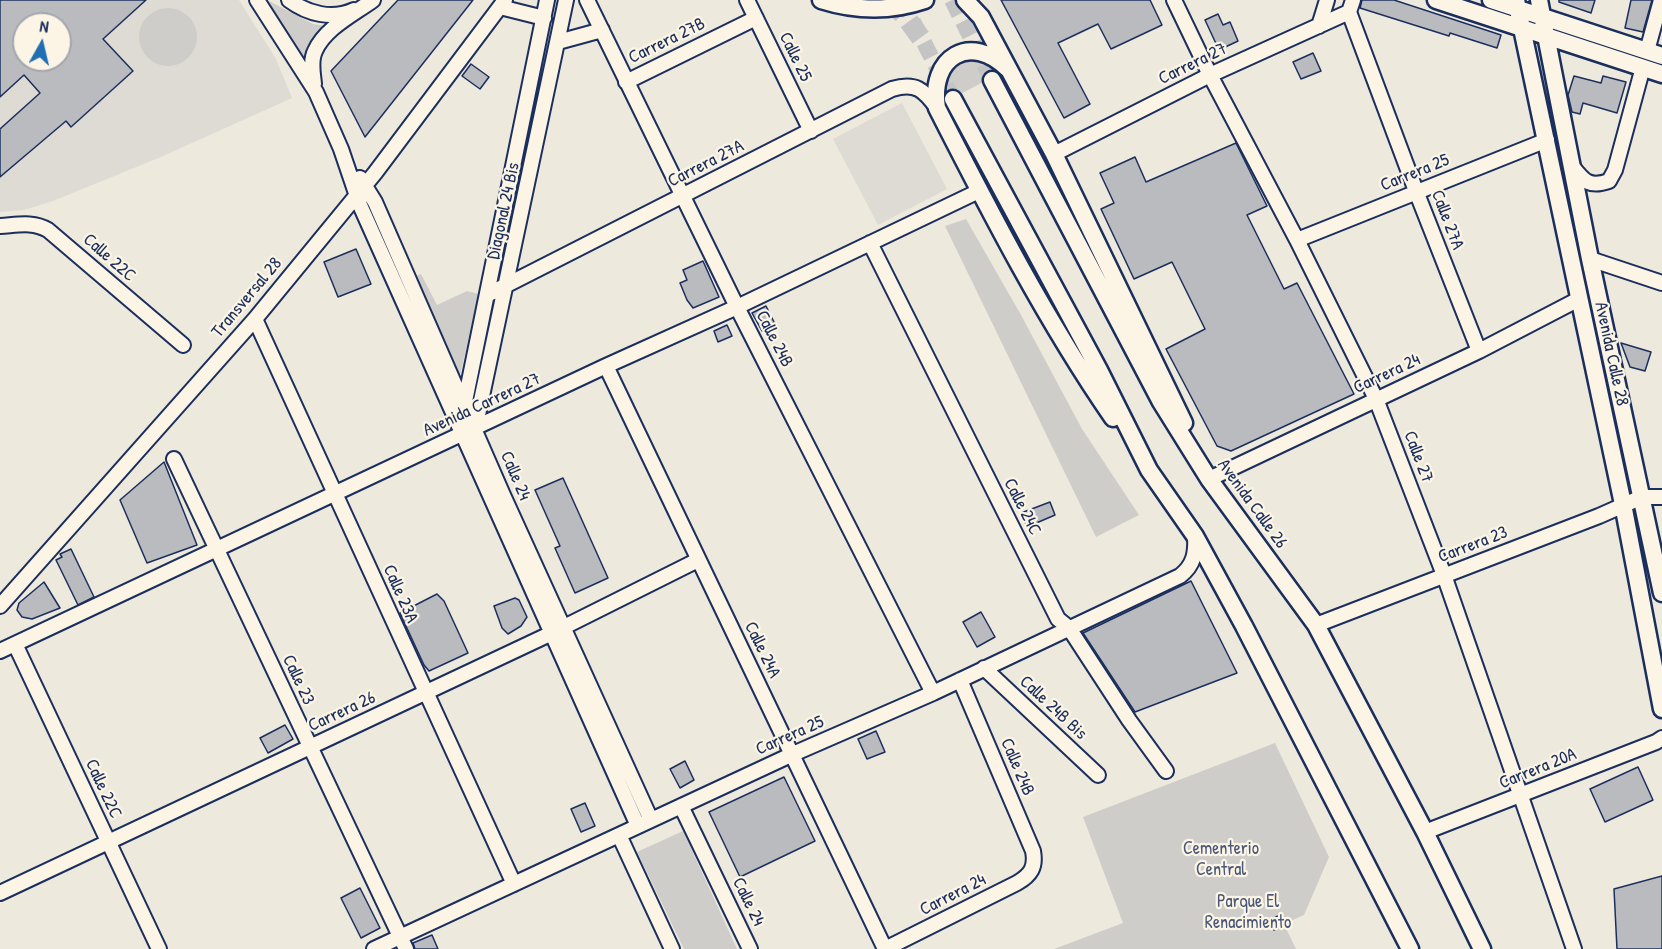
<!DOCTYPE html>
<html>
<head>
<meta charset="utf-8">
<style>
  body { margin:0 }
  #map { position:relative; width:1662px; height:949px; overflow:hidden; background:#eee9dd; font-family:"Patrick Hand",sans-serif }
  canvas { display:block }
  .north { position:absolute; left:12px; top:12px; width:60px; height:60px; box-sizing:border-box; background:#fcf5e5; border:2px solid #a2a6af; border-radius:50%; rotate:8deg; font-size:16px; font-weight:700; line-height:24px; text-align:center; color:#1b2f5e }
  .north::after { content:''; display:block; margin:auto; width:21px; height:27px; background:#1f6fb2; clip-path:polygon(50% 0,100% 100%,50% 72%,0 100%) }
</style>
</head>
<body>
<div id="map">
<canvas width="1662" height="949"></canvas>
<div class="north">N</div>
</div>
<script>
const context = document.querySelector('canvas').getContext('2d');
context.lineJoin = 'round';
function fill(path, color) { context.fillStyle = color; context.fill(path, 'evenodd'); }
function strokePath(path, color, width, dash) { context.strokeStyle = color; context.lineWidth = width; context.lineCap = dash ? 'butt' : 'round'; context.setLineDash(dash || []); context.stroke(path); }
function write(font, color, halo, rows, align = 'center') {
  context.font = font + ' "Patrick Hand",sans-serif'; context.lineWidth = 4.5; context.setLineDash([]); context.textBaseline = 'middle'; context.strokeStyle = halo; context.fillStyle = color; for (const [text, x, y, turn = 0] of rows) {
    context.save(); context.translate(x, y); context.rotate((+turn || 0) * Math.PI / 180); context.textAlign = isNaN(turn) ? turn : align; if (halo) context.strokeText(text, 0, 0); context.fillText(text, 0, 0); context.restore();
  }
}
fill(new Path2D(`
  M0,0H239L276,59L292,98L161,157L53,201L24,210L0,212ZM24,24H60V60H24Z
  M902,103L947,189L878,225L833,139Z`), '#dedbd4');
fill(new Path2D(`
  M267,0L313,24L326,26C312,36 307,44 306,61Z
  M139 37a29 29 0 1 1 58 0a29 29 0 1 1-58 0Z
  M974,54L1004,71L940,105L946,68Z
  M966,219L1021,315L1082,429L1139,515L1096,537L945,226Z
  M421,274L437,305L467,291L479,294L460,375L413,277Z
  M1275,743L1329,857L1304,915L1284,924L1296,949H1054L1123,923L1083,817Z
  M683,831L737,949H684L637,852Z`), '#cfcdca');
const building = new Path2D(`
  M0,0H146L103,39L133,71L71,127L66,121L0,177V129L40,93L24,75L0,97ZM24,24H60V60H24Z
  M398,0H473L365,137L331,71Z
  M1001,0H1150L1162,25L1111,49L1098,24L1058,43L1090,104L1064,118Z
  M1362,0H1394L1501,35L1497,48L1450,33L1449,36L1360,8Z
  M1559,0H1595L1591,13L1559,2Z
  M1631,0H1652L1643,32L1625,28Z
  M1218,14L1223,25L1230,22L1238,41L1219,50L1205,20Z
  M1313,53L1321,71L1301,79L1293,62Z
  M471,64L489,77L480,89L462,76Z
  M1574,76L1601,83L1603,76L1626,82L1617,113L1583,103L1580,114L1572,112L1568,95Z
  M1236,143L1267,206L1247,215L1284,289L1297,283L1354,394L1231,451L1217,446L1166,349L1205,329L1172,262L1134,279L1101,209L1114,203L1100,173L1135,157L1146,182Z
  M356,249L371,284L338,297L324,262Z
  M703,261L719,297L693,308L687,300L680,283L687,280L683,270Z
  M766,306L775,324L762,331L752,313Z
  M727,325L732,336L718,342L714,331Z
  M1621,343L1651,352L1645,371L1630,367Z
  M164,462L197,545L147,563L120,500Z
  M563,478L608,578L575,593L555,548L560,546L535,490Z
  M1050,502L1055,515L1027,527L1021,513Z
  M71,549L94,597L78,605L56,560L62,557L60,554Z
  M1191,581L1237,673L1135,712L1083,633Z
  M44,582L60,608L32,619L22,617L17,610L19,603Z
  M437,594L444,601L468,653L429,671L424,665L400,613Z
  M515,598L519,600L527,617L521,626L508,634L502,628L494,606Z
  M981,612L995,637L977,647L963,622Z
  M285,725L293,739L268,753L260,738Z
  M876,731L885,752L867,759L858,739Z
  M685,761L694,780L680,788L670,769Z
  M1638,767L1653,800L1605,822L1590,789Z
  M784,777L815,841L740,877L709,812Z
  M585,803L595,826L581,832L571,809Z
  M1662,876V949H1617L1614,889Z
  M360,888L380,928L361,938L341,898Z
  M1278,916L1284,926L1274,930L1268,921Z
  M432,935L438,949H415L413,943Z`);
fill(building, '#babbbe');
strokePath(building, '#1b2f5e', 1.5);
strokePath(new Path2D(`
  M902,0L953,99
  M952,0L992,80`), '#c4c4c4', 16, [16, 8]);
strokePath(new Path2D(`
  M888,0L905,16L921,38`), '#c4c4c4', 20, [20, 10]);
const minor = new Path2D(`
  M257,0L316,92L341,149L360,205L638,826
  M289,0C308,14 332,20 354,10
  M587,0L737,307L933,693
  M747,0L811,131
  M1174,0L1210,75L1297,240L1376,399L1444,575L1574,949
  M1353,0L1349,12L1416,191L1479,351
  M500,7L544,18
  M1319,26L1327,0
  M558,42L602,30
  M1647,51L1661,0
  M626,82L756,18
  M314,84C313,73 310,61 315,51C325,28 354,14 373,0
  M1054,154L1210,75L1349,12
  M1572,166C1584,181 1589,188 1609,181L1615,170L1643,67
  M360,178L375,202L503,495L651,820
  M0,226C17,225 33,221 48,230L183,345
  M1297,240L1547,140
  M870,243L1058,619L1069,628L1129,720L1166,771
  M1590,259L1662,283
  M487,295L892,89C916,82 924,90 937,108
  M255,319L514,884
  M606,366C698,561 793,754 885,949
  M464,406L547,0
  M475,429L566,0
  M174,459L406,949
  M1209,479L1479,351L1579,299
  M0,606L255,319L375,173L505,0
  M1316,625L1599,516L1642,497H1662
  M15,644L159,949
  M0,651L606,366L737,307L979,191
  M984,668L1098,775
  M681,806L750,949
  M1425,832L1656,742L1662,738
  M619,835L672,949
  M0,893L552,633L698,560
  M374,949L793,754L933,693L1180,576C1194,565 1196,553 1195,536
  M885,949L1017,883C1031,875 1036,867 1033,851L960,680`);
const major = new Path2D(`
  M821,0C856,11 890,12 925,0
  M965,0L981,17L1054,154L1184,423
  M1436,0L1662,74
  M1491,0L1662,56
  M1516,0L1623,504L1662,709
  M1539,0L1590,259L1662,593
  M1008,69C970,32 929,57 937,108C991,214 1046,321 1113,418
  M992,80L1161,402L1209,479L1316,625L1425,832L1482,949
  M953,99L1099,370L1149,470L1195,536L1244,626L1410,949`);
strokePath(minor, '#1b2f5e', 18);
strokePath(major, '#1b2f5e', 21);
strokePath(minor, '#fcf5e5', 14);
strokePath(major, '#fcf5e5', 16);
write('18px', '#1b2f5e', '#fcf5e5', [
  ["Carrera 27B",667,41,-26],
  ["Calle 25",795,57,64],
  ["Carrera 27",1193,64,-26],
  ["Carrera 27A",706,164,-27],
  ["Carrera 25",1415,173,-22],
  ["Diagonal 24 Bis",504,211,-78],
  ["Calle 27A",1447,220,69],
  ["Calle 22C",109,258,41],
  ["Transversal 28",247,298,-50],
  ["Calle 24B",774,339,63],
  ["Avenida Calle 28",1611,354,78],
  ["Carrera 24",1387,374,-25],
  ["Avenida Carrera 27",482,405,-25],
  ["Calle 27",1418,457,69],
  ["Calle 24",515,476,67],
  ["Avenida Calle 26",1252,504,54],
  ["Calle 24C",1022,507,63],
  ["Carrera 23",1473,545,-21],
  ["Calle 23A",400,594,66],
  ["Calle 24A",762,650,64],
  ["Calle 23",298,680,65],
  ["Calle 24B Bis",1053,708,43],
  ["Carrera 26",342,712,-25],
  ["Carrera 25",790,736,-24],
  ["Calle 24B",1017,767,67],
  ["Carrera 20A",1538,769,-22],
  ["Calle 22C",103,789,65],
  ["Carrera 24",953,895,-27],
  ["Calle 24",748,902,64]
]);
write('18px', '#485679', '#fcf5e5', [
  ["Cementerio",1221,849],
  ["Central",1221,870],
  ["Parque El",1248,902],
  ["Renacimiento",1248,923]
]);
</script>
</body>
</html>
